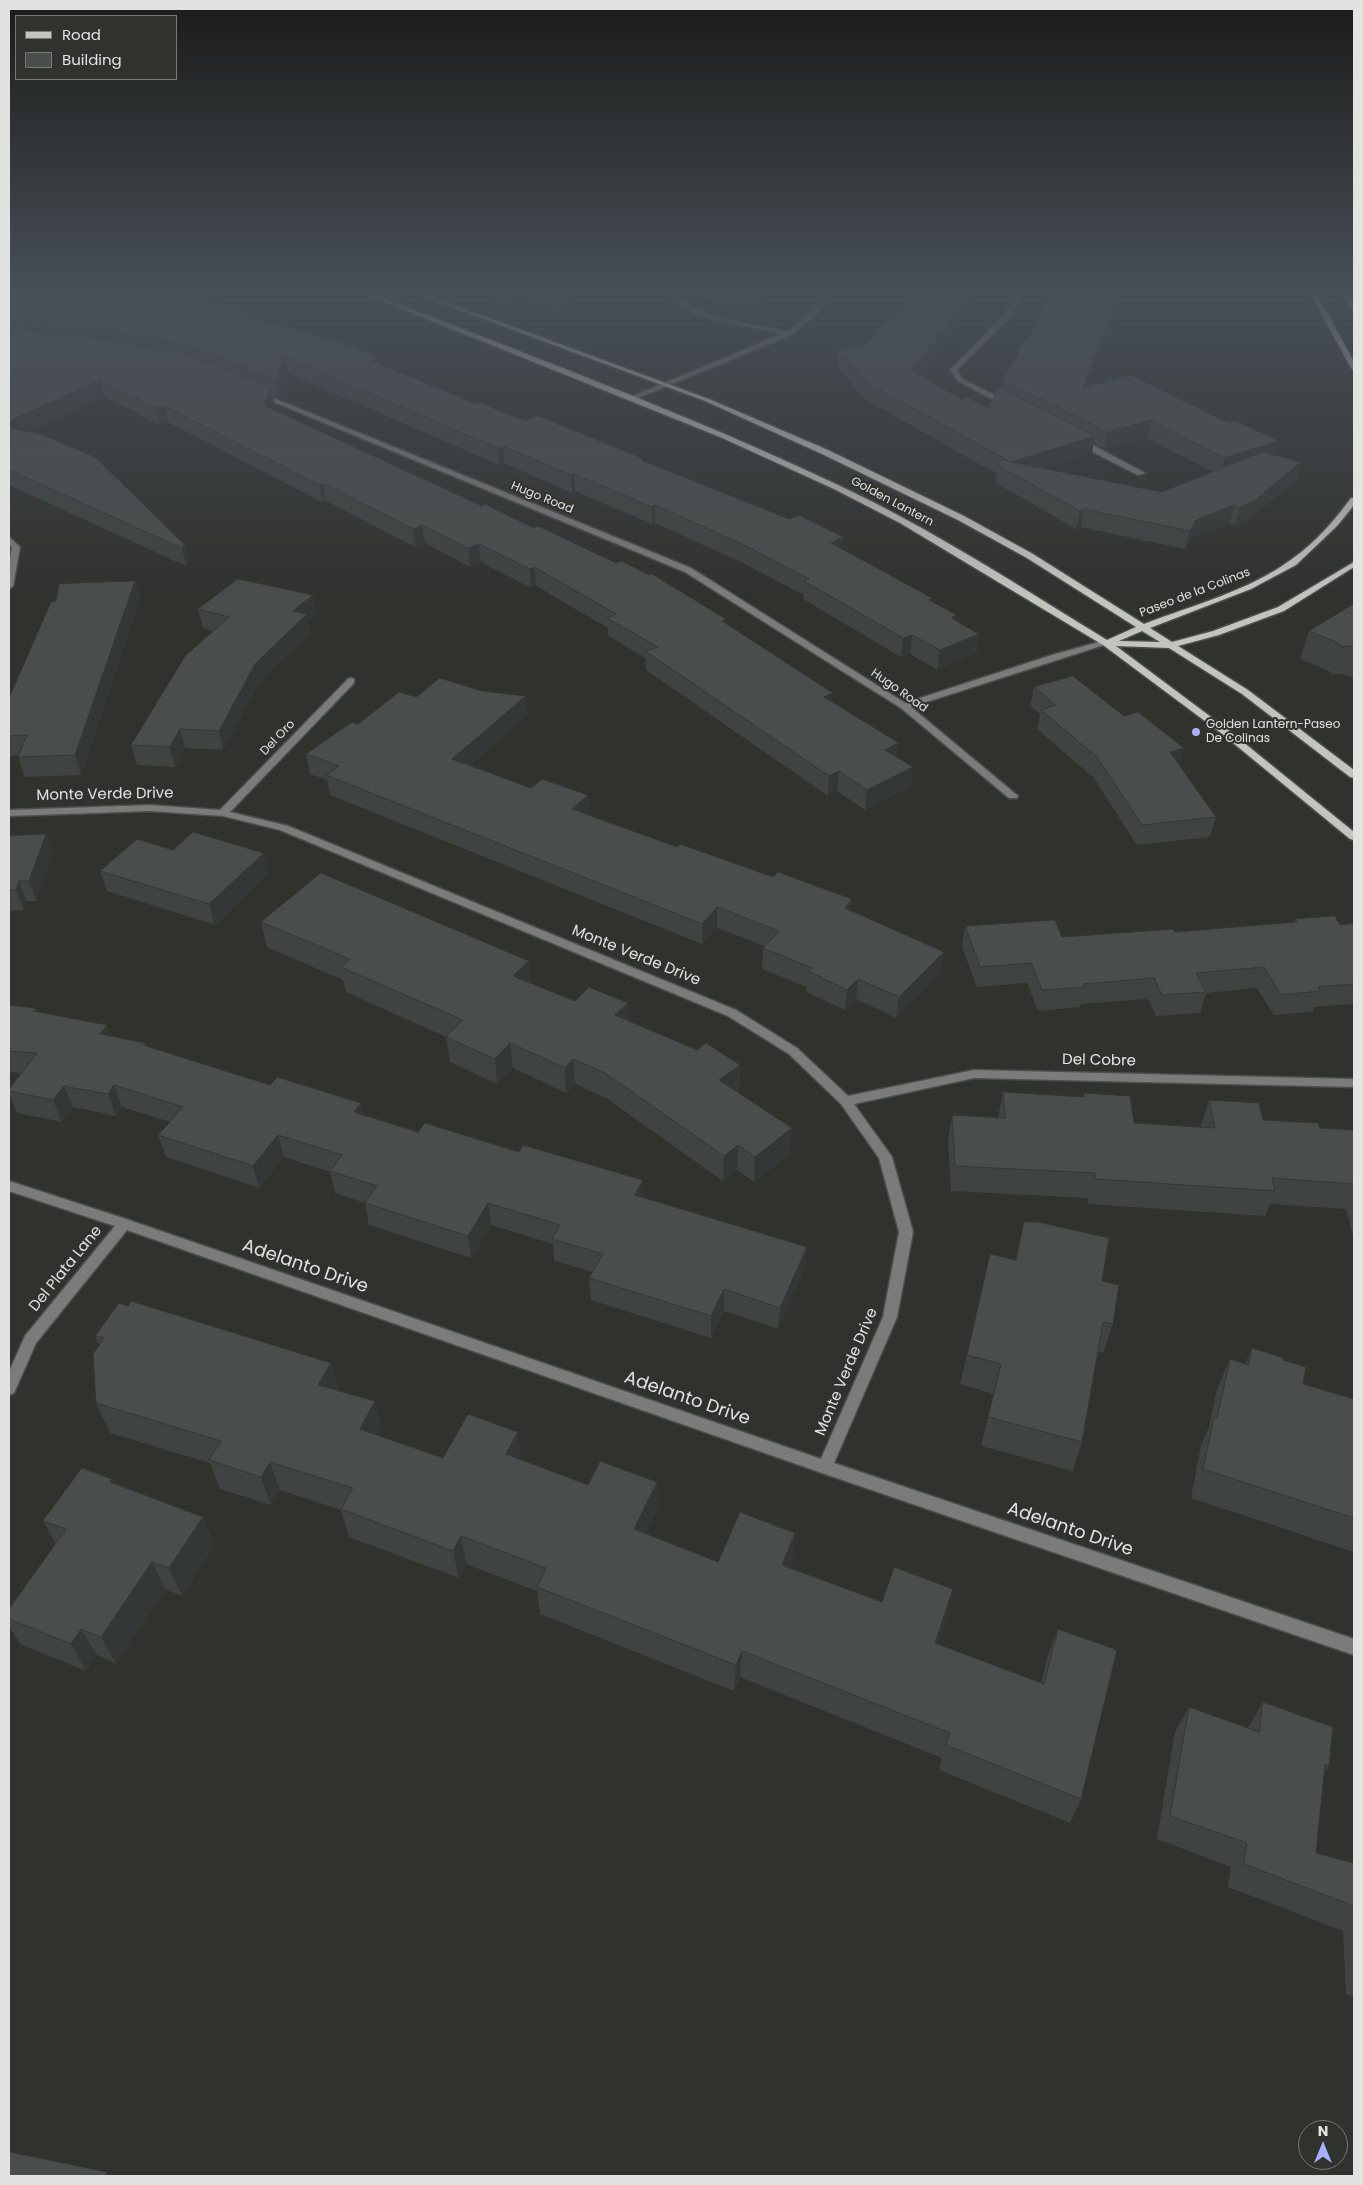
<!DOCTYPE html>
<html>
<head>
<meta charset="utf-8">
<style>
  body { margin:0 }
  #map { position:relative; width:1363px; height:2185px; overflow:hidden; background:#30322e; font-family:Poppins,sans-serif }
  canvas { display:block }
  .frame { position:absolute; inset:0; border:10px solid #e1e3e1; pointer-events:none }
  .legend { position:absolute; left:15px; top:15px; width:162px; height:65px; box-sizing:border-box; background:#30322e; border:1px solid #777976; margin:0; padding:6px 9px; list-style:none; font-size:15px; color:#e1e3e1 }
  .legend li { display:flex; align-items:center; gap:10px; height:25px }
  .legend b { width:25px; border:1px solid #777976 }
  .north { position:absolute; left:1298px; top:2120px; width:50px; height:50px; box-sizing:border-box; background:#30322e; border:1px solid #777976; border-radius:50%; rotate:0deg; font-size:14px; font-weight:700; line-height:20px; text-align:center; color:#e1e3e1 }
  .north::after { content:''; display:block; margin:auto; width:18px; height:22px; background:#a8b0fc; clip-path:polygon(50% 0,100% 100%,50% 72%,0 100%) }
</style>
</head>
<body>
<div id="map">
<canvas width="1363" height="2185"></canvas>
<div class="frame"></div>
<ul class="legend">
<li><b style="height:6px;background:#c4c4bf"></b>Road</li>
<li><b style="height:14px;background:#494e4c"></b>Building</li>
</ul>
<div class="north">N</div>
</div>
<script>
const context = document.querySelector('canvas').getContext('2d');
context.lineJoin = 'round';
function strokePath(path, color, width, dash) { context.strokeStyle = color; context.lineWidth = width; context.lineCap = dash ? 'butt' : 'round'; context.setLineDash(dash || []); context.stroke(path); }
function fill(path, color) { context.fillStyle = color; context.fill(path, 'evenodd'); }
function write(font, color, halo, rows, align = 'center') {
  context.font = font + ' Poppins,sans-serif'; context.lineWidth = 4; context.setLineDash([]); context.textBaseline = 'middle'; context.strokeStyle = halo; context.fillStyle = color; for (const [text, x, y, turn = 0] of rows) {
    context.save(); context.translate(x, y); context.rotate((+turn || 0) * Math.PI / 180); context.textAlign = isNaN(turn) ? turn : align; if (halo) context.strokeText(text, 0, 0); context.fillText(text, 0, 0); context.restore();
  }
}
const minor = new Path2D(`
  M410,291H418L385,302L382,300Z
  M667,291H673C694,320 753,324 788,332L813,311L825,291H831L818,313L791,335L635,399H631V397L782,334L699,316L676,303Z
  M1017,291H1023L1009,318L957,370L962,379L1010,403V407H1007L958,381L950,370L1004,316Z
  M257,393H261L691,568L905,703L1052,655L1106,640L1110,643L911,707L1018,796L1017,798H1009L901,708L685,572L257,395Z
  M1075,439H1081L1145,473L1138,475L1075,443Z
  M9,537L20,547L13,586L9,589V564L12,547L9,544Z
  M351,678L354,679V683L230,812L288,826L736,1010L797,1048L848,1096L974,1070L1354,1079V1087L974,1078L854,1104L892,1157L913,1232L897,1317L834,1463L1354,1639V1655L825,1474L127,1230L36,1343L14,1393L9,1395V1372L25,1336L115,1226L9,1191V1181L129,1220L821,1459L883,1317L899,1232L879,1158L841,1104L789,1054L728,1016L280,830L223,816L150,811L9,816V810L150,805L220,810L348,679Z`);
const major = new Path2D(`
  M357,291H365C523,353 684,412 838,485C932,529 1019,586 1107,640L1136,627L1027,558L958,520L822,454L705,401L408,291H416L709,399L828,450L964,516L1033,554L1144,624C1193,605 1249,591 1292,559C1315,543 1335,520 1351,498H1354V505L1337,526L1296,565L1251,589L1150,628L1172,642L1213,631L1278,607L1354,562V567L1284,611L1219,635L1178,646L1248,690L1354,770V778L1350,777L1242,694L1169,648L1116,646L1227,729L1354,832V840L1350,839L1221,733L1103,645L900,523L834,489L720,437ZM1142,631L1160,642L1119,641Z
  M1309,291H1315L1354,362V370L1351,368Z
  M1341,291H1347L1354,303V310L1352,309Z`);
strokePath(minor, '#4c4e4b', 3);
strokePath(major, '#4c4e4b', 3);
fill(minor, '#7b7b79');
fill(major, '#c4c4bf');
fill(new Path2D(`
  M9,291L251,311L252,317L379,358L380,364L476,404L642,458V461L789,519L843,537L842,549L932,601L957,621L979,634L977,653L937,670L910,654L901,657L803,599L804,595L741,562L655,523L652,524L575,491L572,493L504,463L499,465L288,373L278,397L273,395L274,405L272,409L726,623L832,702L898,758L913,767L910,787L865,810L837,791L828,796L646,670L645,658L608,636V628L536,586L531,588L481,562L470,567L425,543L415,547L326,501L322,502L168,422L160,425L105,397L29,432L184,544L189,563L186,566L9,485Z
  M473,291H574L568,316L522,299L507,304Z
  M687,291H775L771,296H766L761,305L687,298Z
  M905,291H975L941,348L919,375L961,399L988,408L1002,388L1003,380L1028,337L1115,296L1116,312L1086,387L1275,455L1301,462L1296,480L1249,519L1235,525L1230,523L1192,538L1185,549L1081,527L1076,529L996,483L997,474L863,398L837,365L839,349L863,347L908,299L904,298ZM1147,438L1213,472L1162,492L1043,468L1092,453L1093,443L1105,449Z
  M135,581L140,599L81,775L25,777L18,757L19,755L9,756V698L56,601Z
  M1354,604V679L1342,674L1332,675L1329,671L1300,659L1309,631Z
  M198,609L317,614L308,621L310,633L259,683L223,750L185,748L175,767L137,765L131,745L213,631L203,628Z
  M1034,687L1124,716L1184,748L1179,765L1216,817L1210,837L1137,845L1093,777L1037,729L1040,714L1030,706Z
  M416,697L528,715L470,765L531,788L588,795L589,815L851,911L941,972L896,1018L856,999L845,1010L806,992L807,987L762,969L763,948L765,946L717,928L702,944L330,795L327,780L310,774L306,754L358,724Z
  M9,836L53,854L36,901H26L24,910L9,911Z
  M173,850L268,873L215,925L107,891L100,871Z
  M1295,919L1340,925L1354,923V1004L1314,1007L1313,1012L1274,1015L1257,988L1206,993L1200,1013L1156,1016L1148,999L1081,1004L1080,1007L1038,1011L1027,983L977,987L962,947L965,926L1062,937L1175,932L1293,922Z
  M261,922L529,961L531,984L575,1001L628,1003V1021L697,1050L740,1065L739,1090L737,1092L790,1154L754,1182L737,1170L723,1181L606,1098L575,1084L566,1093L513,1068L497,1084L450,1062L446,1037L346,992L343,980L267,947Z
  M9,1005L36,1008L37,1012L107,1025L111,1036L145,1043L146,1046L418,1132L519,1152L643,1180V1198L807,1247L805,1269L778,1329L724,1311L711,1338L591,1300L589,1278L593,1272L554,1261L553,1244L491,1225L471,1258L369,1225L365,1203L335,1193L330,1172L284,1157L259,1188L166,1157L158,1135L170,1122L122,1107L116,1116L73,1107L62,1122L17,1113L9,1093V1089L21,1073L9,1072Z
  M1003,1092L1083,1097L1084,1093L1134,1123L1201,1127V1125L1209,1100L1263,1120L1320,1128L1354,1130V1240L1346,1209L1270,1204L1265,1216L1088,1204V1198L951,1191L948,1140L952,1115L998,1117Z
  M1024,1222L1102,1281L1113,1324L1103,1353L1098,1352L1082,1442L1073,1471L981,1446L994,1394L960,1384L967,1355L1015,1260Z
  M128,1306L331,1363L339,1391L382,1430L379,1436L443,1458L522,1460L657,1510L646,1534L718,1562L793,1561L790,1568L882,1602L946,1617L937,1644L1041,1683L1048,1655L1058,1629L1081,1799L1070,1823L939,1770L942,1758L740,1677L734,1691L540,1614L537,1591L466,1564L459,1578L349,1537L341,1510L280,1490L271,1505L220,1489L210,1463L110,1433L96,1403L99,1345L95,1336Z
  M1252,1348L1283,1360L1303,1384L1354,1399V1552L1191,1498L1201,1445L1209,1427L1217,1389L1230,1359L1245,1364Z
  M115,1483L203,1517L214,1545L182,1596L165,1589L116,1664L97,1655L86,1671L20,1644L9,1626V1609L56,1544L43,1521Z
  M1263,1702L1329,1766L1324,1772L1316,1853L1354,1863V1996L1346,1994L1343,1931L1228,1887L1231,1867L1157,1839L1175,1732L1189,1707L1248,1728Z`), '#3f4341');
fill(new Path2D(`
  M506,291H521L522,299L507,304Z
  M570,291H574L568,316V300Z
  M761,291H766V296L761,305Z
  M771,291H775L771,296Z
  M968,291H975L941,348L909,387L910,370Z
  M1113,291H1117L1108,311L1111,295Z
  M1119,296L1116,312L1079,405L1082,388Z
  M251,311L253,327L243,315Z
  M285,357L288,373L278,397L275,380Z
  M379,358L381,375L372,361Z
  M100,380L105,397L9,441V421Z
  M271,388L274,405L266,422L263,405Z
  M164,406L168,422L160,425L156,408Z
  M1151,420L1147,438L1105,449L1108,432Z
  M1095,436L1092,453L1018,476L1011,462Z
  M1279,441L1274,459L1220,475L1224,458Z
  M503,446L504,463L499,465L498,448Z
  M1301,462L1296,480L1249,519L1235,525L1240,507Z
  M574,474L575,491L572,493L571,475Z
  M323,483L326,501L322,502L320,485Z
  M655,505V523L652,524V507Z
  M1234,505L1230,523L1192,538L1185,549L1190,531L1196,520Z
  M1084,509L1081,527L1076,529L1080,511Z
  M422,525L425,543L415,547L413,529Z
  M843,537L842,556L831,543Z
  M184,544L189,563L186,566L182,548Z
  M479,544L481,562L470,567L468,548Z
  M534,567L536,586L531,588L530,569Z
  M135,581L140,599L81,775L75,755Z
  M313,595L317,614L308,621L310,633L259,683L223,750L219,731L255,664L293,611Z
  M957,615L955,634L951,618Z
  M979,634L977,653L937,670L940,650Z
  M912,635L910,654L901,657L903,638Z
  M833,693L832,713L824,697Z
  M526,696L528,715L455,779L452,759Z
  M180,729L185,748L175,767L170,747Z
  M899,743L897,763L885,750Z
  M1184,748L1178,768L1170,752Z
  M913,767L910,787L865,810L867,790Z
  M839,771L837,791L828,796L829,776Z
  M588,795L589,815L572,809Z
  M46,834L53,854L36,901L29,881Z
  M264,853L268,873L215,925L209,904Z
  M19,881L26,901L24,910L16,890Z
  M852,899L850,920L845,908Z
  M717,907V928L702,944V924Z
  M944,952L941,972L896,1018L899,997Z
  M529,961L531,986L513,976Z
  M858,979L856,999L845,1010L847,990Z
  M628,1003L629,1028L615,1015Z
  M107,1025L114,1047L100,1034Z
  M510,1043L513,1068L497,1084L495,1059Z
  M573,1059L575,1084L566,1093L565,1068Z
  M740,1065L739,1090L719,1106V1080Z
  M114,1085L122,1107L116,1116L108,1094Z
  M64,1086L73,1107L62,1122L53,1100Z
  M361,1103L365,1125L354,1112Z
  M792,1128L790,1154L754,1182L755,1157Z
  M278,1135L284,1157L259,1188L253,1166Z
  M738,1145L737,1170L723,1181L724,1156Z
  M643,1180V1202L635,1195Z
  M488,1203L491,1225L471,1258L468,1236Z
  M807,1247L805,1269L778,1329L780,1308Z
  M724,1289V1311L711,1338V1316Z
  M331,1363L339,1392L318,1385Z
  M375,1401L382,1430L367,1458L360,1429Z
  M518,1432L522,1461L506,1454Z
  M270,1462L280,1490L271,1505L261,1477Z
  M657,1482V1510L635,1557L634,1529Z
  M203,1517L214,1545L182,1596L169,1568Z
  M795,1533L793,1561L780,1592L782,1565Z
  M461,1536L466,1564L459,1578L453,1551Z
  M152,1562L165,1589L116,1664L101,1637Z
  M953,1589L946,1617L929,1670L935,1643Z
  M81,1629L97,1655L86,1671L71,1644Z
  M742,1651L740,1677L734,1691L736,1665Z
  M107,2172L113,2176H106Z`), '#333735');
const building = new Path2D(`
  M9,291H94L140,294L208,302L251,311L243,315L339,341L379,358L372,361L476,404L481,403L525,421L538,416L642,458L641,460L789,519L799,515L843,537L831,543L932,598L929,600L957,615L951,618L979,634L940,650L912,635L903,638L804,581L809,579L742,544L655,505L652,507L574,474L571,475L503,446L498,448L285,357L275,380L189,346L91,329L9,322Z
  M540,291H570L568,300Z
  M916,291H968L943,332L910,370L961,399L967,397L988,408L999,387L1095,436L1011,462L1162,492L1263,452L1301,462L1254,501L1240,507L1234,505L1196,520L1190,531L1084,509L1080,511L999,466L1001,460L1009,461L864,381L839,349L863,347Z
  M1052,291H1113L1111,295L1119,296L1082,388L1130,375L1229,423L1235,421L1279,441L1224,458L1151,420L1108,432L1003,380L1026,337H1028Z
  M9,329L91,337L184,353L271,388L263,405L482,506L485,504L534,528L538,526L616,563L622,561L649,575L652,574L726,619L722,621L833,693L824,697L899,743L885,750L913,767L867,790L839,771L829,776L645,651L658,647L607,618L616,614L534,567L530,569L479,544L468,548L422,525L413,529L323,483L320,485L164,406L156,408L100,380L9,421Z
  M9,428L41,434L95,457L184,544L182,548L9,470Z
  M238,579L313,595L293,611L307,614L255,664L219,731L180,729L170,747L131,745L185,656L229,617L198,609Z
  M135,581L75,755L18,757L27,735L9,736V698L51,602L56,601L59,584Z
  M1354,604V647L1351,646L1341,647L1338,643L1309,631Z
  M1073,676L1124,716L1138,712L1184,748L1170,752L1216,817L1142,825L1097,757L1041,710L1056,705L1034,687Z
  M440,678L482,691L526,696L452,759L531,788L542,779L588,795L572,809L677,847L680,844L773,877L778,872L852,899L845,908L944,952L899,997L858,979L847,990L808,971L812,968L763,948L779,931L717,907L702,924L326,775L339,766L306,754L352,722L358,724L399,692L416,697Z
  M193,832L264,853L209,904L100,871L137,839L173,850Z
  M46,834L29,881H19L16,890H9V836Z
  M321,873L529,961L513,976L575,1001L589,987L628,1003L615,1015L697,1050L706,1043L740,1065L719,1080L792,1128L755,1157L738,1145L724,1156L605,1073L573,1059L565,1068L510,1043L495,1059L446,1037L463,1020L341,967L350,959L261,922Z
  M1335,916L1340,925L1354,923V984L1318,987L1320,991L1281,995L1264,967L1196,973L1206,992L1162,995L1154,978L1084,984L1085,987L1042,990L1031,963L980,967L965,926L1055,920L1062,937L1173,929L1175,932L1297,922L1295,919Z
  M9,1005L36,1008L33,1011L107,1025L100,1034L145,1043L143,1045L270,1085L277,1077L361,1103L354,1112L418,1132L425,1123L519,1152L523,1145L643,1180L635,1195L807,1247L780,1308L724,1289L711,1316L589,1278L603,1254L552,1239L560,1225L488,1203L468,1236L365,1203L377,1186L330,1171L342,1155L278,1135L253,1166L158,1135L183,1107L114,1085L108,1094L64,1086L53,1100L9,1091V1089L37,1053L9,1051Z
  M1003,1092L1084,1097V1093L1130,1096L1134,1123L1215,1128L1209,1100L1259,1103L1263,1120L1318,1123L1320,1128L1354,1130V1184L1272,1178L1275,1191L1095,1179V1173L955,1166L952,1115L1005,1118Z
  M1024,1222H1038L1109,1238L1102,1281L1119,1285L1113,1324L1103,1322L1082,1442L988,1417L1001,1364L967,1355L990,1254L1016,1260Z
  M131,1301L331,1363L318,1385L375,1401L360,1429L443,1458L468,1414L518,1432L506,1454L588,1485L600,1461L657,1482L634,1529L718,1562L740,1512L795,1533L782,1565L882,1602L894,1567L953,1589L935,1643L1044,1684L1058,1629L1117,1650L1081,1799L946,1745L950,1733L742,1651L736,1665L537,1587L546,1568L461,1536L453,1551L341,1509L353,1488L270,1462L261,1477L209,1460L221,1441L96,1403L93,1354L104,1338L95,1336L119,1303L128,1306Z
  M1252,1348L1284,1358L1283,1360L1306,1367L1303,1384L1354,1399V1518L1203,1469L1214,1417L1217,1418L1230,1359L1248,1365Z
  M82,1468L112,1479L110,1482L203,1517L169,1568L152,1562L101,1637L81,1629L71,1644L9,1619V1609L66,1529L43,1521Z
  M1263,1702L1333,1727L1329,1766L1325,1765L1316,1853L1354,1863V1906L1244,1864L1247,1843L1170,1816L1189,1707L1259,1732Z
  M10,2152L107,2172L106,2176H9V2155Z`);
fill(building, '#494e4c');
strokePath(building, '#333735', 1);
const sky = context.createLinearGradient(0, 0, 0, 597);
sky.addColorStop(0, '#1a1c19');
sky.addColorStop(0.49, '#484f57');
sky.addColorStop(1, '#484f5700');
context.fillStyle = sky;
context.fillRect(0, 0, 1363, 597);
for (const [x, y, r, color] of [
  [1196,732,5,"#a8b0fc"]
]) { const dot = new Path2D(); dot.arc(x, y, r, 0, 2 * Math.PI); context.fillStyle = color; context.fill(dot); strokePath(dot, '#30322e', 2); }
write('12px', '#e1e3e1', '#30322e', [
  ["Hugo Road",542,498,22],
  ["Golden Lantern",892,502,28],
  ["Paseo de la Colinas",1195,593,-21],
  ["Hugo Road",899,691,35],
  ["Del Oro",278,738,-46]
]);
write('12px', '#e1e3e1', '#30322e', [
  ["Golden Lantern-Paseo",1206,725],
  ["De Colinas",1206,739]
], 'left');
write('15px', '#e1e3e1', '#30322e', [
  ["Monte Verde Drive",105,795,-1],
  ["Monte Verde Drive",636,956,22],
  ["Del Cobre",1099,1061,1],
  ["Del Plata Lane",66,1269,-51],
  ["Monte Verde Drive",847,1372,-67]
]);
write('18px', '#e1e3e1', '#30322e', [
  ["Adelanto Drive",305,1267,19],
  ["Adelanto Drive",687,1399,19],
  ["Adelanto Drive",1070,1530,19]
]);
</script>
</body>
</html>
